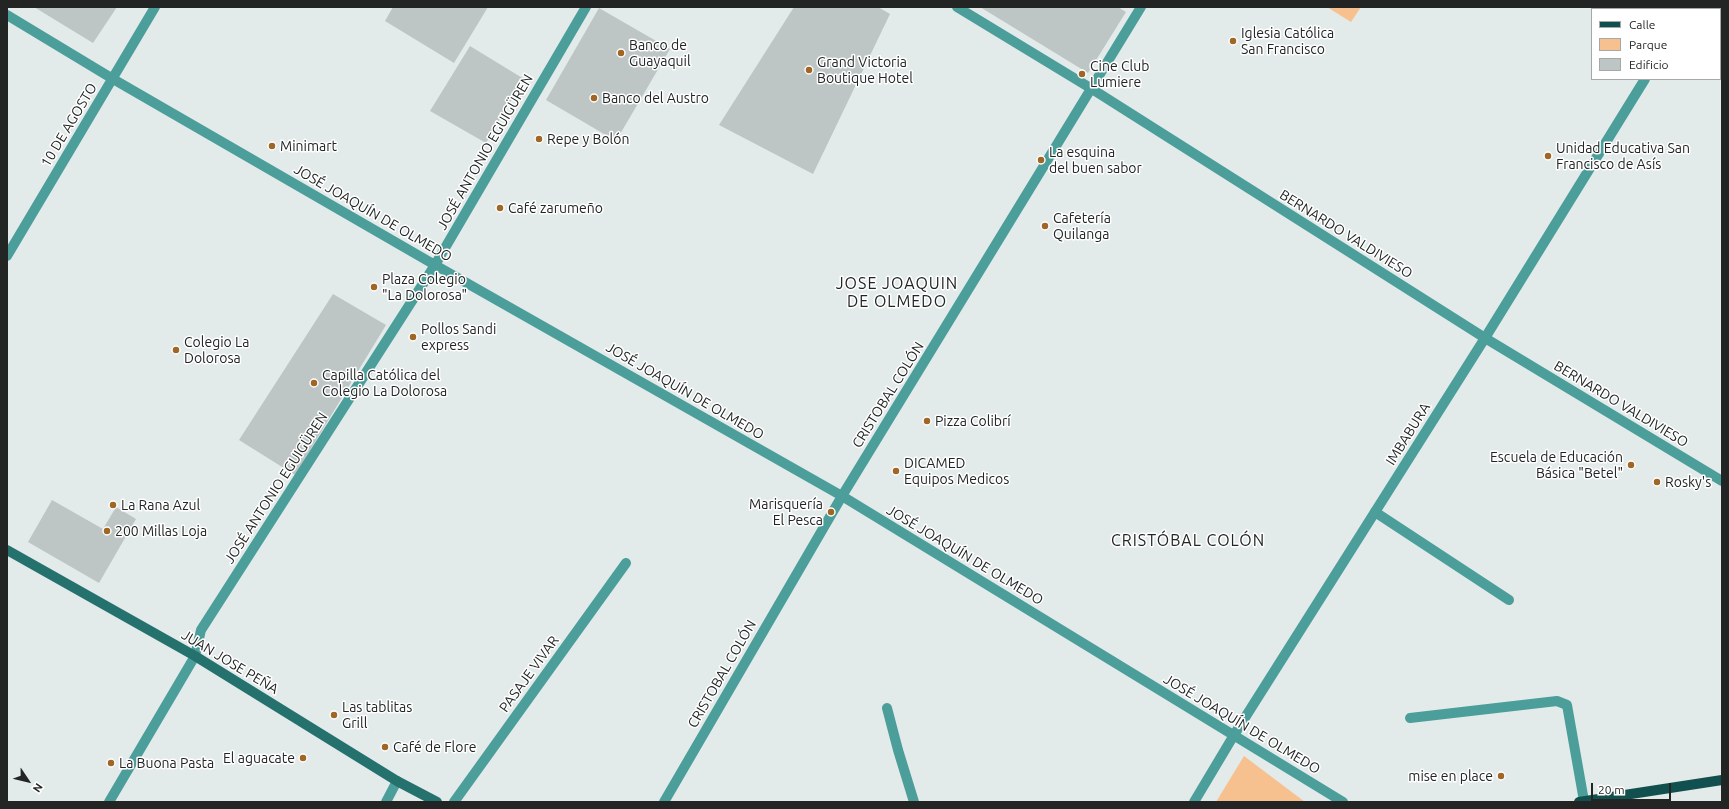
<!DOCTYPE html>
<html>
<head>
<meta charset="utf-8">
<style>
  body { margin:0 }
  #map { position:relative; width:1729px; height:809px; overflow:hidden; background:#e3eaea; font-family:Ubuntu,sans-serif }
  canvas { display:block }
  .frame { position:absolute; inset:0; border:8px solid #232525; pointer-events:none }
  .legend { position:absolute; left:1591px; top:8px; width:130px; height:72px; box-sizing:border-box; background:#fff; border:1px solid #a7a8a8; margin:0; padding:5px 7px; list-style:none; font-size:12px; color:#232525 }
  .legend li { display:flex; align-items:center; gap:8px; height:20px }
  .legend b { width:20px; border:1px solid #a7a8a8 }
  .north { position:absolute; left:8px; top:761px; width:40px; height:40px; -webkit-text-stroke:3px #fff; paint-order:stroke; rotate:125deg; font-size:11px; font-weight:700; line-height:16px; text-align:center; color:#232525 }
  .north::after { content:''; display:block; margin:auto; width:14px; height:18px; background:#232525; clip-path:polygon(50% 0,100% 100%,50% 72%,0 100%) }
  .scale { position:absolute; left:1591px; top:783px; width:80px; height:18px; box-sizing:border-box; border:2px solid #232525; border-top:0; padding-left:5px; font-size:12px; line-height:14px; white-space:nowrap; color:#232525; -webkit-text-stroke:3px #fff; paint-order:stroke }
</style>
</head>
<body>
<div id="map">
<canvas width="1729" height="809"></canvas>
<div class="frame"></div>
<ul class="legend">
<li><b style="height:5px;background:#11504e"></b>Calle</li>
<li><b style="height:11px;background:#f6c18f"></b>Parque</li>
<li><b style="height:11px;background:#bec5c5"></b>Edificio</li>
</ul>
<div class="north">N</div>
<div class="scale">20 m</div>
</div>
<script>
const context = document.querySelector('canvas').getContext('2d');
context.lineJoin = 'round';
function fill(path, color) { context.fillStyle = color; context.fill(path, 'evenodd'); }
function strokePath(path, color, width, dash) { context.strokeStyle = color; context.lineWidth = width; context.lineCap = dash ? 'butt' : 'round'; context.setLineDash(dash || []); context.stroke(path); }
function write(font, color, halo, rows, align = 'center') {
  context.font = font + ' Ubuntu,sans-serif'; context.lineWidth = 3; context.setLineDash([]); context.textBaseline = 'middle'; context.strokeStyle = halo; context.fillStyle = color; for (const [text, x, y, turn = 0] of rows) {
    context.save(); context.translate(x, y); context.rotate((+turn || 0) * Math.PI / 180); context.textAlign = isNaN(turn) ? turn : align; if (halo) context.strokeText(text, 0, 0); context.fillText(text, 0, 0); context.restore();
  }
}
fill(new Path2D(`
  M1327,7H1361L1351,22Z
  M1244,756L1305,802H1216Z`), '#f6c18f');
fill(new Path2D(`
  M34,7H117L93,43Z
  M393,7H488L454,63L385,21Z
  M794,7H878L890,14L813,174L719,125Z
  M980,7H1118L1126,12L1088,73Z
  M599,8L670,49L616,141L546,100Z
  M470,46L524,79L486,143L430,111Z
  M333,294L386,325L295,475L239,440Z
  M52,500L103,529L116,507L136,519L99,583L28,542Z`), '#bec5c5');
strokePath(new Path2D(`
  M1375,512L1509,600
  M1410,718L1557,701L1567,705L1584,801`), '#4b9e9a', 10);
strokePath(new Path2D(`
  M957,7L1092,89L1485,338L1722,481
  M1643,7L1647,9
  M1687,9L1688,7
  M7,15L113,79L435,265L842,496L1343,802
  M1720,51L1722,53
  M7,256L155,7
  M887,708L898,750L914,802
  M109,802L195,656L201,630L435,265L586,7
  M386,802L397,781
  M454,802L626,563
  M664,802L842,496L1141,7
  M1194,802L1234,735L1485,338L1645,79`), '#4b9e9a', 10);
strokePath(new Path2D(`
  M7,550L195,656L397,781L437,802`), '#24716e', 10);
strokePath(new Path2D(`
  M1579,802L1722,780`), '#11504e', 10);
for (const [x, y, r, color] of [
  [1233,41,4,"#a06626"],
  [621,53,4,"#a06626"],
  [809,70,4,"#a06626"],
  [1082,74,4,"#a06626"],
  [594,98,4,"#a06626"],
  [539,139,4,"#a06626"],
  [272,146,4,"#a06626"],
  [1548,156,4,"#a06626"],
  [1041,160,4,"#a06626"],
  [500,208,4,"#a06626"],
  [1045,226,4,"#a06626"],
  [374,287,4,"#a06626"],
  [413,337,4,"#a06626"],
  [176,350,4,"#a06626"],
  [314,383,4,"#a06626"],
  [927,421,4,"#a06626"],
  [1631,465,4,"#a06626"],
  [896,471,4,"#a06626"],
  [1657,482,4,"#a06626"],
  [113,505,4,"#a06626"],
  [831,512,4,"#a06626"],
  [107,531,4,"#a06626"],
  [334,715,4,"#a06626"],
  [385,747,4,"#a06626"],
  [303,758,4,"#a06626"],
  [111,763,4,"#a06626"],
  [1501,776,4,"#a06626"]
]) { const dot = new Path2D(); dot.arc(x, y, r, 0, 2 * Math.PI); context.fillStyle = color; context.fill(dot); strokePath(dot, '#fff', 1.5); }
write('14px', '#232525', '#fff', [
  ["Iglesia Católica",1241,33],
  ["San Francisco",1241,49],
  ["Banco de",629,45],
  ["Guayaquil",629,61],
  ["Grand Victoria",817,62],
  ["Boutique Hotel",817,78],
  ["Cine Club",1090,66],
  ["Lumiere",1090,82],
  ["Banco del Austro",602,98],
  ["Repe y Bolón",547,139],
  ["Minimart",280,146],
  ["Unidad Educativa San",1556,148],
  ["Francisco de Asís",1556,164],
  ["La esquina",1049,152],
  ["del buen sabor",1049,168],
  ["Café zarumeño",508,208],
  ["Cafetería",1053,218],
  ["Quilanga",1053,234],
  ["Plaza Colegio",382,279],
  ["\"La Dolorosa\"",382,295],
  ["Pollos Sandi",421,329],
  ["express",421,345],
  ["Colegio La",184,342],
  ["Dolorosa",184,358],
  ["Capilla Católica del",322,375],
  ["Colegio La Dolorosa",322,391],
  ["Pizza Colibrí",935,421],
  ["Escuela de Educación",1623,457,"right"],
  ["Básica \"Betel\"",1623,473,"right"],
  ["DICAMED",904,463],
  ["Equipos Medicos",904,479],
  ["Rosky's",1665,482],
  ["Marisquería",823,504,"right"],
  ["El Pesca",823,520,"right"],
  ["La Rana Azul",121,505],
  ["200 Millas Loja",115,531],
  ["Las tablitas",342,707],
  ["Grill",342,723],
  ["Café de Flore",393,747],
  ["El aguacate",295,758,"right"],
  ["La Buona Pasta",119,763],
  ["mise en place",1493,776,"right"]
], 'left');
write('14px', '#232525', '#fff', [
  ["10 DE AGOSTO",69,125,-59],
  ["JOSÉ ANTONIO EGUIGÜREN",485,152,-60],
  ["JOSÉ JOAQUÍN DE OLMEDO",373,213,30],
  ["BERNARDO VALDIVIESO",1346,234,32],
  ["JOSÉ JOAQUÍN DE OLMEDO",685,391,30],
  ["CRISTOBAL COLÓN",888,395,-58],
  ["BERNARDO VALDIVIESO",1621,404,31],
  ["IMBABURA",1408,434,-58],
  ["JOSÉ ANTONIO EGUIGÜREN",276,488,-57],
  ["JOSÉ JOAQUÍN DE OLMEDO",965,555,31],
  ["JUAN JOSE PEÑA",230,662,31],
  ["PASAJE VIVAR",529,674,-54],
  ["CRISTOBAL COLÓN",722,674,-60],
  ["JOSÉ JOAQUÍN DE OLMEDO",1242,724,31]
]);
context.letterSpacing = '1px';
write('16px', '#232525', '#fff', [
  ["JOSE JOAQUIN",897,284],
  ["DE OLMEDO",897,302],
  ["CRISTÓBAL COLÓN",1188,541]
]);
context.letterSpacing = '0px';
</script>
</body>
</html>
